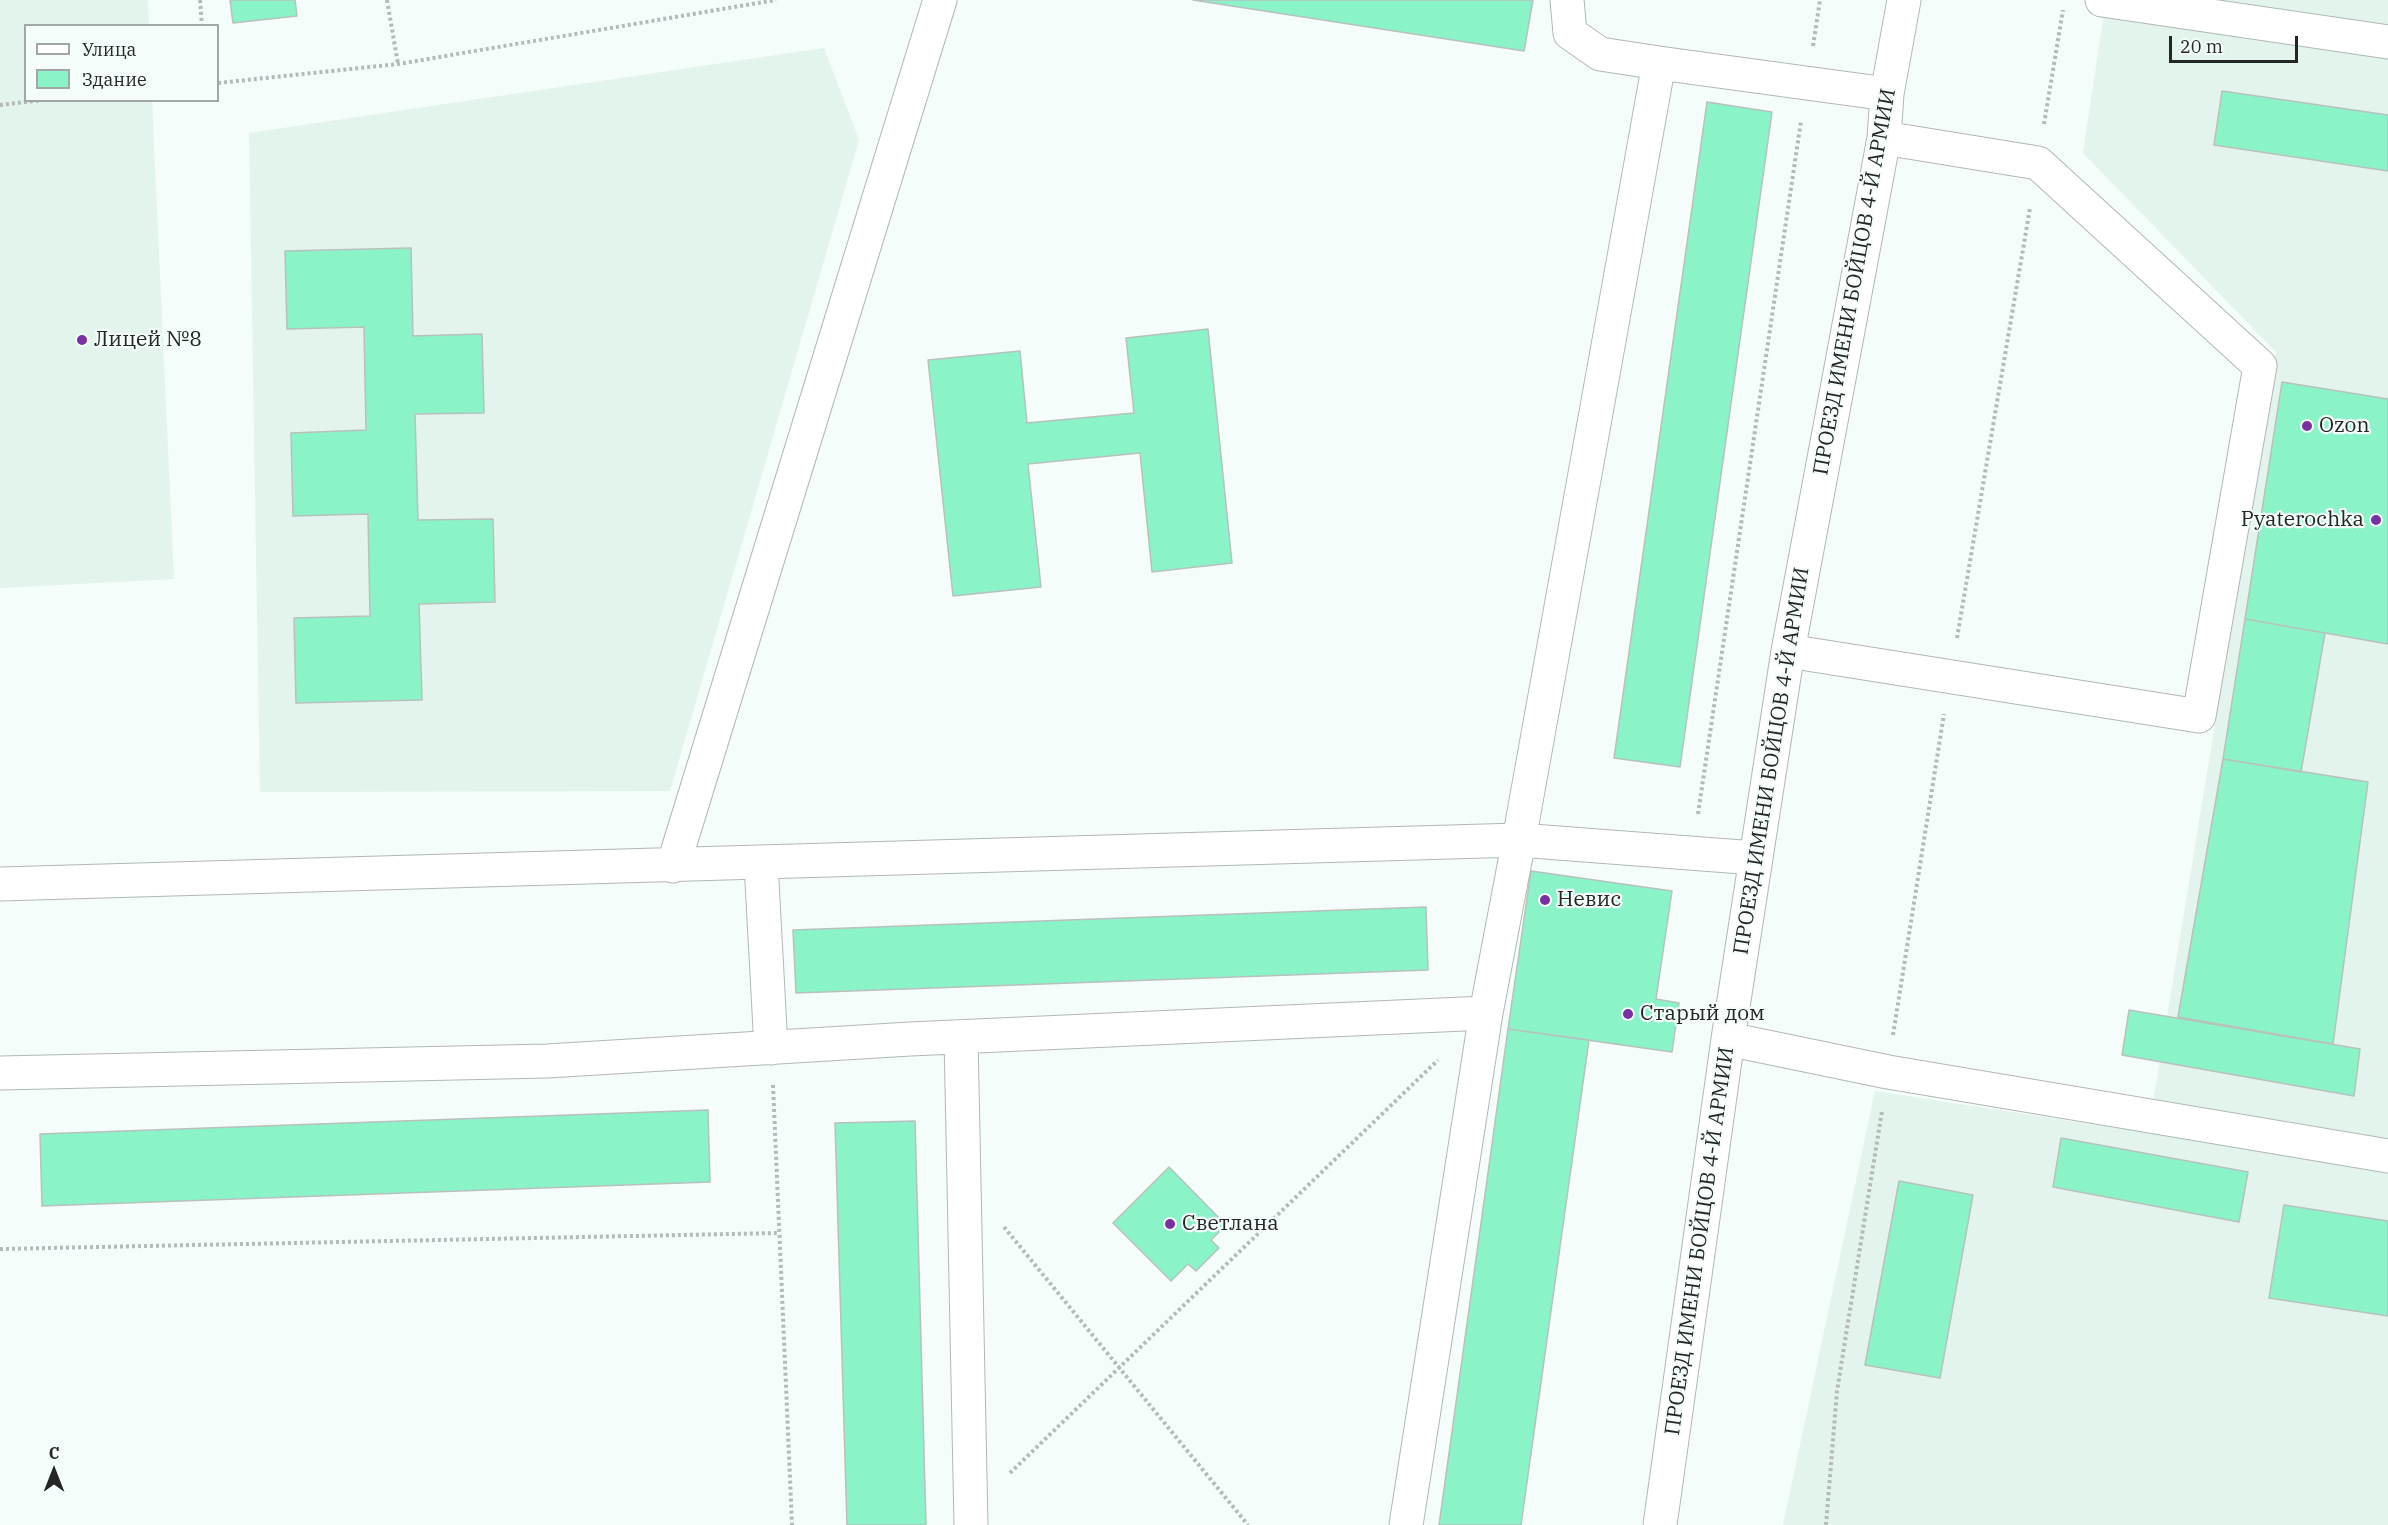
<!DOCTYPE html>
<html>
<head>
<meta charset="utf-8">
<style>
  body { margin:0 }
  #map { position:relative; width:2388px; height:1525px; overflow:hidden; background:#f4fdf9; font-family:"IBM Plex Serif",serif }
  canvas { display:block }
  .legend { position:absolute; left:24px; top:24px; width:195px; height:78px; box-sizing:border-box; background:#f4fdf9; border:2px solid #a0a7a4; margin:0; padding:8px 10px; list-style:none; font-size:18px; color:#232625 }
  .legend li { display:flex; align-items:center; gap:12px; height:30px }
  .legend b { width:30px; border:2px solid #a0a7a4 }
  .north { position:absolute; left:24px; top:1441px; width:60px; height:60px; -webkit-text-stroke:4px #f4fdf9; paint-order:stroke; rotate:0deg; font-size:16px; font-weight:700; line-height:24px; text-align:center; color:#232625 }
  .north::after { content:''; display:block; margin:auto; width:21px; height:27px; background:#232625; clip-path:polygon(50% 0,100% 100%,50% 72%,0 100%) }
  .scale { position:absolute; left:2169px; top:36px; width:129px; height:27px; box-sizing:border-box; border:3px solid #232625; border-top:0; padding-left:8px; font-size:18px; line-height:21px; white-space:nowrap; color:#232625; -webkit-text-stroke:4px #f4fdf9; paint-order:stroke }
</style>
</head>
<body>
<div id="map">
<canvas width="2388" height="1525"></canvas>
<ul class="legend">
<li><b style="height:8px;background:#fff"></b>Улица</li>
<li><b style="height:16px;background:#8af3c8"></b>Здание</li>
</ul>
<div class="north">С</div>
<div class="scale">20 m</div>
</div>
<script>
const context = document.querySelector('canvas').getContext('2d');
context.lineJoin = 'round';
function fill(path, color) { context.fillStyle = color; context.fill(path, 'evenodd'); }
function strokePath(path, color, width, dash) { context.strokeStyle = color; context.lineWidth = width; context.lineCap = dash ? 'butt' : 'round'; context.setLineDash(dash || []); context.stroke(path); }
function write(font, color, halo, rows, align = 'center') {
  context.font = font + ' "IBM Plex Serif",serif'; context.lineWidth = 4.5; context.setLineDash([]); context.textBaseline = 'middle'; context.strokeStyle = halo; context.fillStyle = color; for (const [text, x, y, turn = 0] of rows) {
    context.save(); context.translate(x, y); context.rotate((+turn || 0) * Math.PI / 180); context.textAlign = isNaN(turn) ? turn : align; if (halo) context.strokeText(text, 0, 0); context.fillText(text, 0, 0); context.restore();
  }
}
fill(new Path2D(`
  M0,0H148L149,25L26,26V100L152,101L174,579L0,588Z
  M2106,0H2388V1525H1783L1875,1091L2148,1133L2276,352L2083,153Z
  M824,48L859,140L670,791L260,792L249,133Z`), '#e2f4eb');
const building = new Path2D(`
  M230,0H295L297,16L233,23Z
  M1193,0H1533L1524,51Z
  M2222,91L2388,115V171L2214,145Z
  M1707,102L1772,112L1680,767L1614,758Z
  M411,248L413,336L482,334L484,413L415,414L418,520L493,519L495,602L419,604L422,700L296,703L294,618L370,616L368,514L293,516L291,433L366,430L364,327L287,329L285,251Z
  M1208,329L1232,563L1152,572L1140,453L1028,464L1041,587L953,596L928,360L1020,351L1027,423L1134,413L1126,338Z
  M2282,382L2388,399V644L2245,619Z
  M2245,619L2325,633L2301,772L2223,759Z
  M2223,759L2368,782L2333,1044L2178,1017Z
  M1531,871L1672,891L1656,999L1679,1003L1672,1052L1508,1029Z
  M1426,907L1428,970L796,993L793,930Z
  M2129,1010L2360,1049L2354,1096L2122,1055Z
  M1508,1029L1589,1040L1521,1525H1439Z
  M708,1110L710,1182L42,1206L40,1134Z
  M915,1121L926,1525H847L835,1123Z
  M2061,1138L2248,1172L2239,1222L2053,1187Z
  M1169,1167L1226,1225L1211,1240L1219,1248L1196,1271L1188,1264L1171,1281L1113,1223Z
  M1899,1181L1973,1195L1940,1378L1865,1365Z
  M2284,1205L2388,1221V1316L2269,1298Z`);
fill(building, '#8af3c8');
strokePath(building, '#b8c1bc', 1.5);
const minor = new Path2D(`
  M1567,0L1570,33L1600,54L1659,63L1519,840L1755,858
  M2102,0L2388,42
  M1659,63L1887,94
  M1788,651L2199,716L2260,366L2038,163L1884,138
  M761,863L771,1048
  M673,866L940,0
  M0,884L1519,840L1486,1013L1406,1525
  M961,1037L971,1525
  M1728,1039L1888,1072L2388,1156
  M0,1073L547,1061L910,1039L1486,1013
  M1660,1525L1728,1039L1788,651L1884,138L1887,94L1904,0`);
strokePath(minor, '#b0b8b4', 35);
strokePath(new Path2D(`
  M200,0L202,26
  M387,0L398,64
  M1813,46L1820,0
  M218,83L398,64L776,0
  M0,105L42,100
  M2044,124L2063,10
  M1957,638L2030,208
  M1698,814L1801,121
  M1893,1035L1944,714
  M773,1085L792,1525
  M1004,1227L1248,1525
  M0,1249L779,1233
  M1010,1473L1438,1060
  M1826,1525L1837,1391L1882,1111`), '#b3bab7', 4, [3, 3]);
strokePath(minor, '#fff', 33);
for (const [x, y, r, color] of [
  [82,340,6,"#7830a3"],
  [2307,426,6,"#7830a3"],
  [2376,520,6,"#7830a3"],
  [1545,900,6,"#7830a3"],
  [1628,1014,6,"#7830a3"],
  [1170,1224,6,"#7830a3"]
]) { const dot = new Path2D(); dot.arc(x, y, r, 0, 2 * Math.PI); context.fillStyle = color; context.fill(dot); strokePath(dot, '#f4fdf9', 2); }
write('21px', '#232625', '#f4fdf9', [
  ["ПРОЕЗД ИМЕНИ БОЙЦОВ 4-Й АРМИИ",1855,282,-80],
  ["ПРОЕЗД ИМЕНИ БОЙЦОВ 4-Й АРМИИ",1772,761,-81],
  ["ПРОЕЗД ИМЕНИ БОЙЦОВ 4-Й АРМИИ",1700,1241,-82]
]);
write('21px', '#232625', '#f4fdf9', [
  ["Лицей №8",94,340],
  ["Ozon",2319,426],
  ["Pyaterochka",2364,520,"right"],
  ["Невис",1557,900],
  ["Старый дом",1640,1014],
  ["Светлана",1182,1224]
], 'left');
</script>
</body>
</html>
